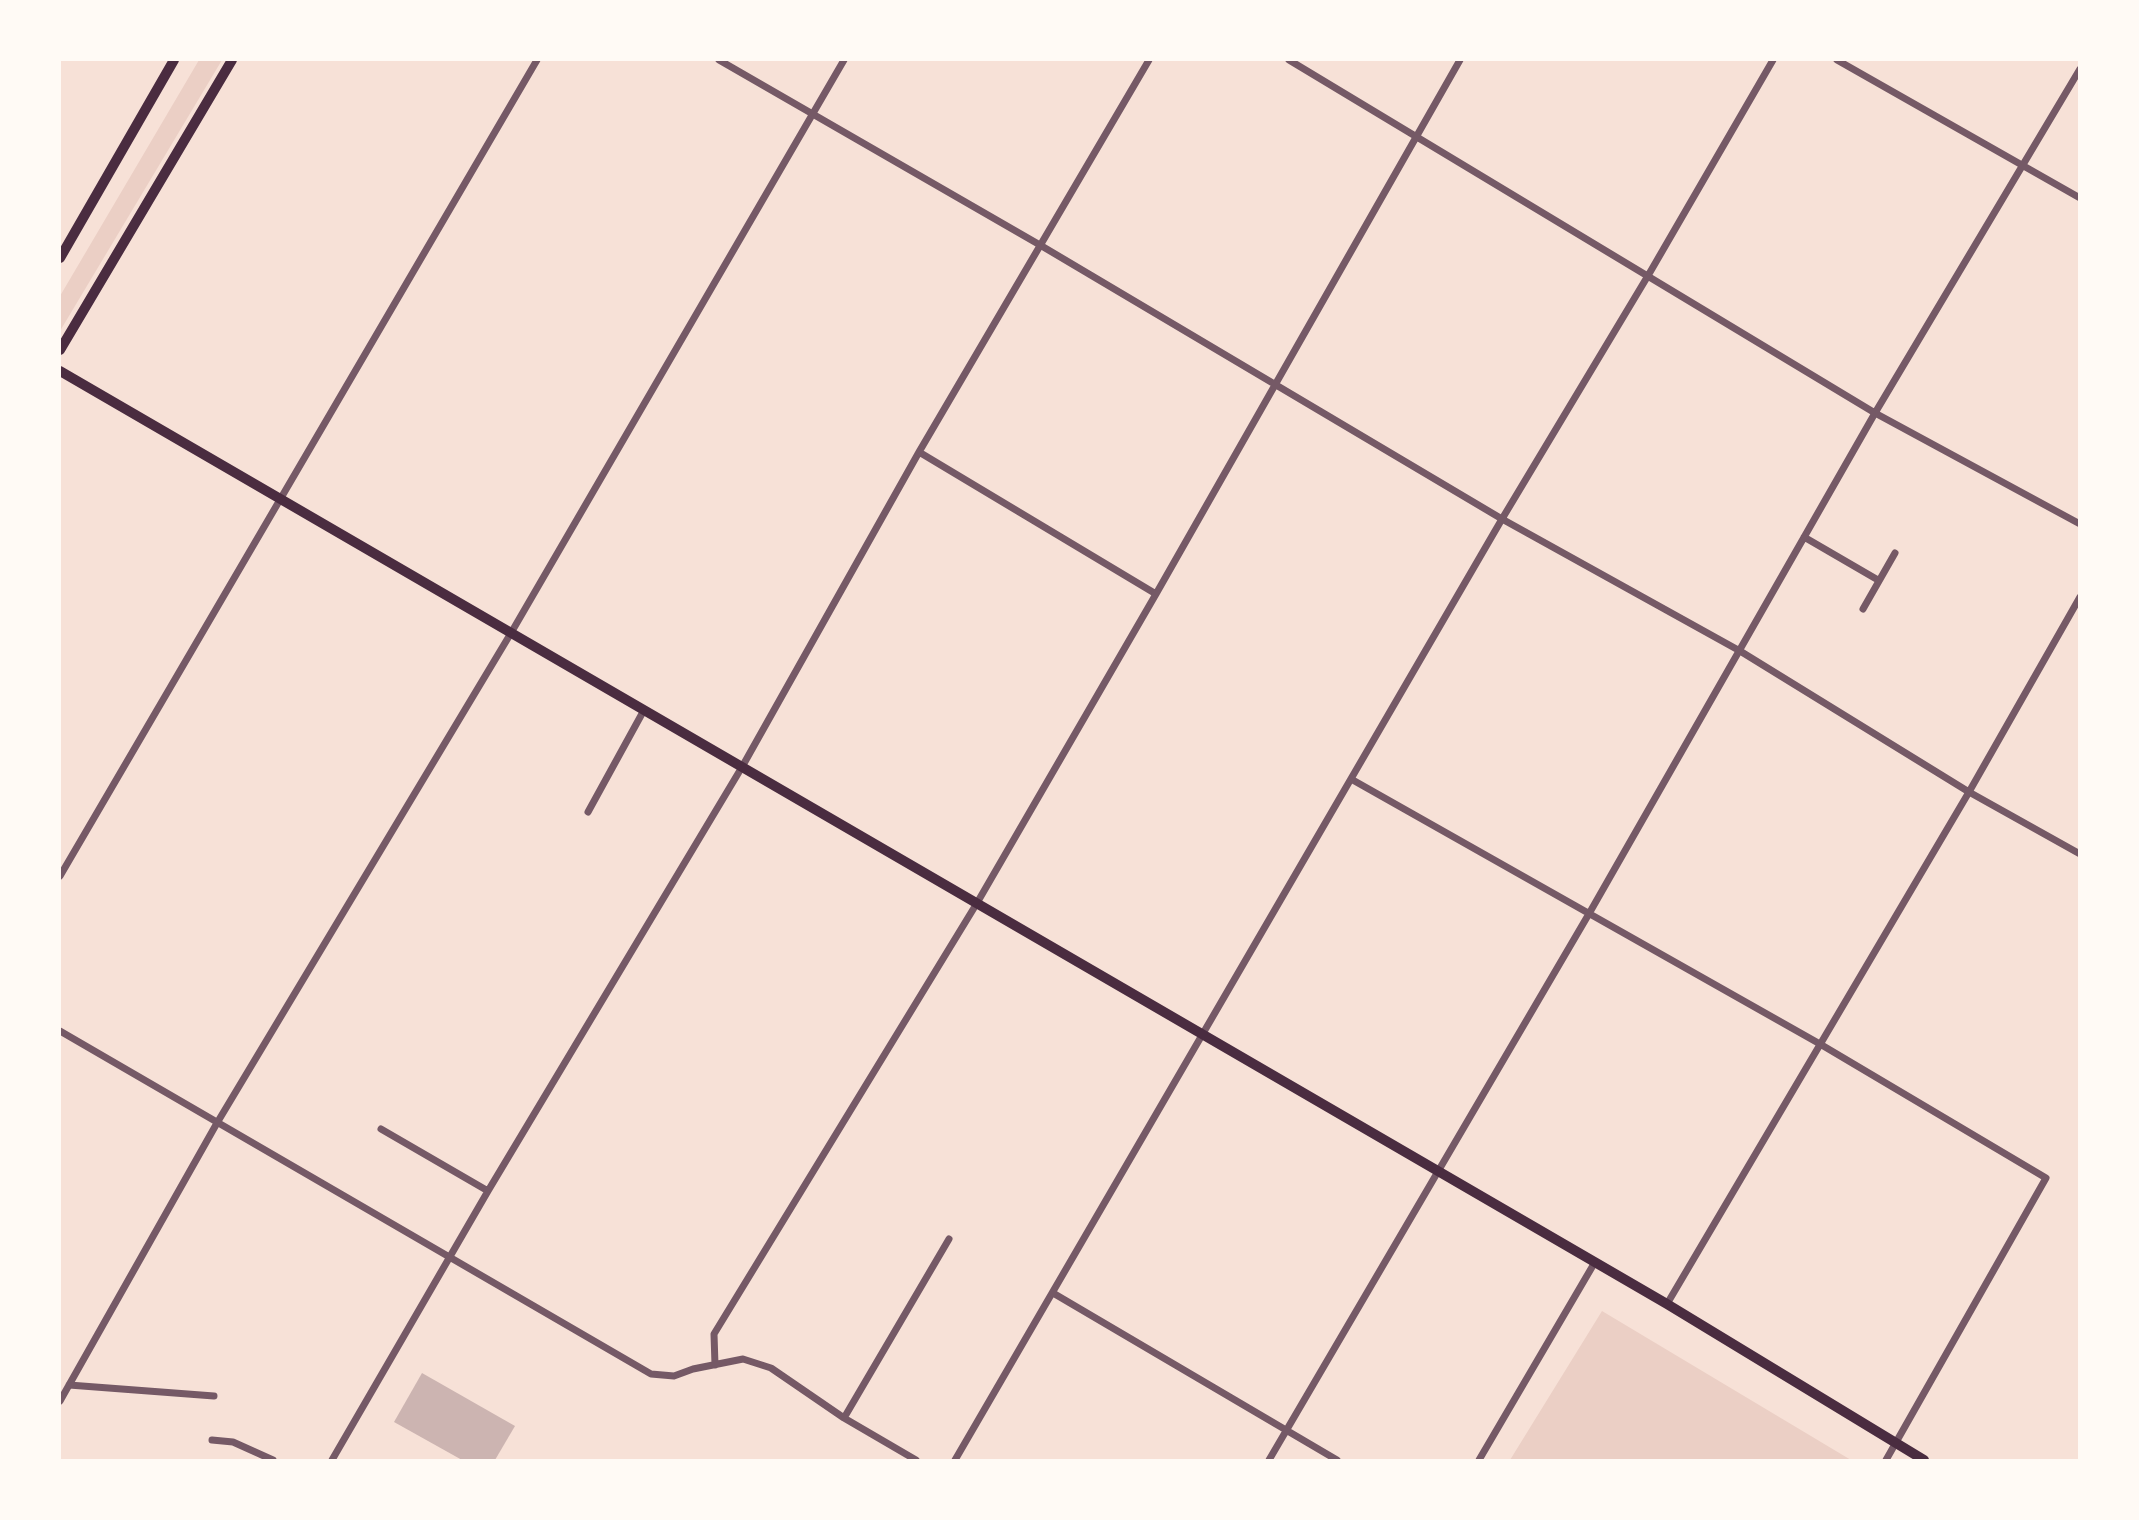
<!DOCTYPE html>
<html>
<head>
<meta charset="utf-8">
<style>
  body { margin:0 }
  #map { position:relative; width:2139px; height:1520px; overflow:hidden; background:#f7e1d7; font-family:"DejaVu Sans",sans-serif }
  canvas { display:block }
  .frame { position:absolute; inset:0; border:61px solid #fffaf5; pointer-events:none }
</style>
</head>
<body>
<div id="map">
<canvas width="2139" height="1520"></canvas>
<div class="frame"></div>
</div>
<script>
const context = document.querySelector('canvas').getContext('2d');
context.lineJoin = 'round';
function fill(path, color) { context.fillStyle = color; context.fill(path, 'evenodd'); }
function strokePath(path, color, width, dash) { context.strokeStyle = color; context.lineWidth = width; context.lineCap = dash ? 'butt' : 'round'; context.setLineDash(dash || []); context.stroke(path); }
fill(new Path2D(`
  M199,60H222L60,331V296Z
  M1602,1311L1851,1460H1510Z`), '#ebcfc5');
fill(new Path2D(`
  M422,1373L515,1426L495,1460H462L394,1422Z`), '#ccb4b1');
strokePath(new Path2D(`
  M719,60L1040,245L1502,519L1740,651L1969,792L2080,854
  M1289,60L1875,413L2080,524
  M1837,60L2080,198
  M919,452L1156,594
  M1804,537L1878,580
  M1863,609L1895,553
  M1351,779L1820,1044L2046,1178L1886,1460
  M588,812L644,710
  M60,876L537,60
  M60,1031L651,1374L674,1376L693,1369L743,1359L771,1368L844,1418L916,1460
  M381,1129L488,1191
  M1053,1293L1337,1460
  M1667,1304L1969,792L2080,597
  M715,1365L714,1334L977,903L1156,594L1460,60
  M69,1385L214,1396
  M60,1401L217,1123L511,633L844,60
  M844,1418L949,1239
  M212,1440L233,1442L273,1460
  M332,1460L488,1191L742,767L919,452L1149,60
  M955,1460L1502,519L1649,274L1773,60
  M1269,1460L1590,912L1875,413L2080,69
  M1479,1460L1595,1262`), '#755966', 7);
strokePath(new Path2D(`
  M60,258L174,60
  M60,350L232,60
  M60,371L1667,1304L1924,1460`), '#4a2c40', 10);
</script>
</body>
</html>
